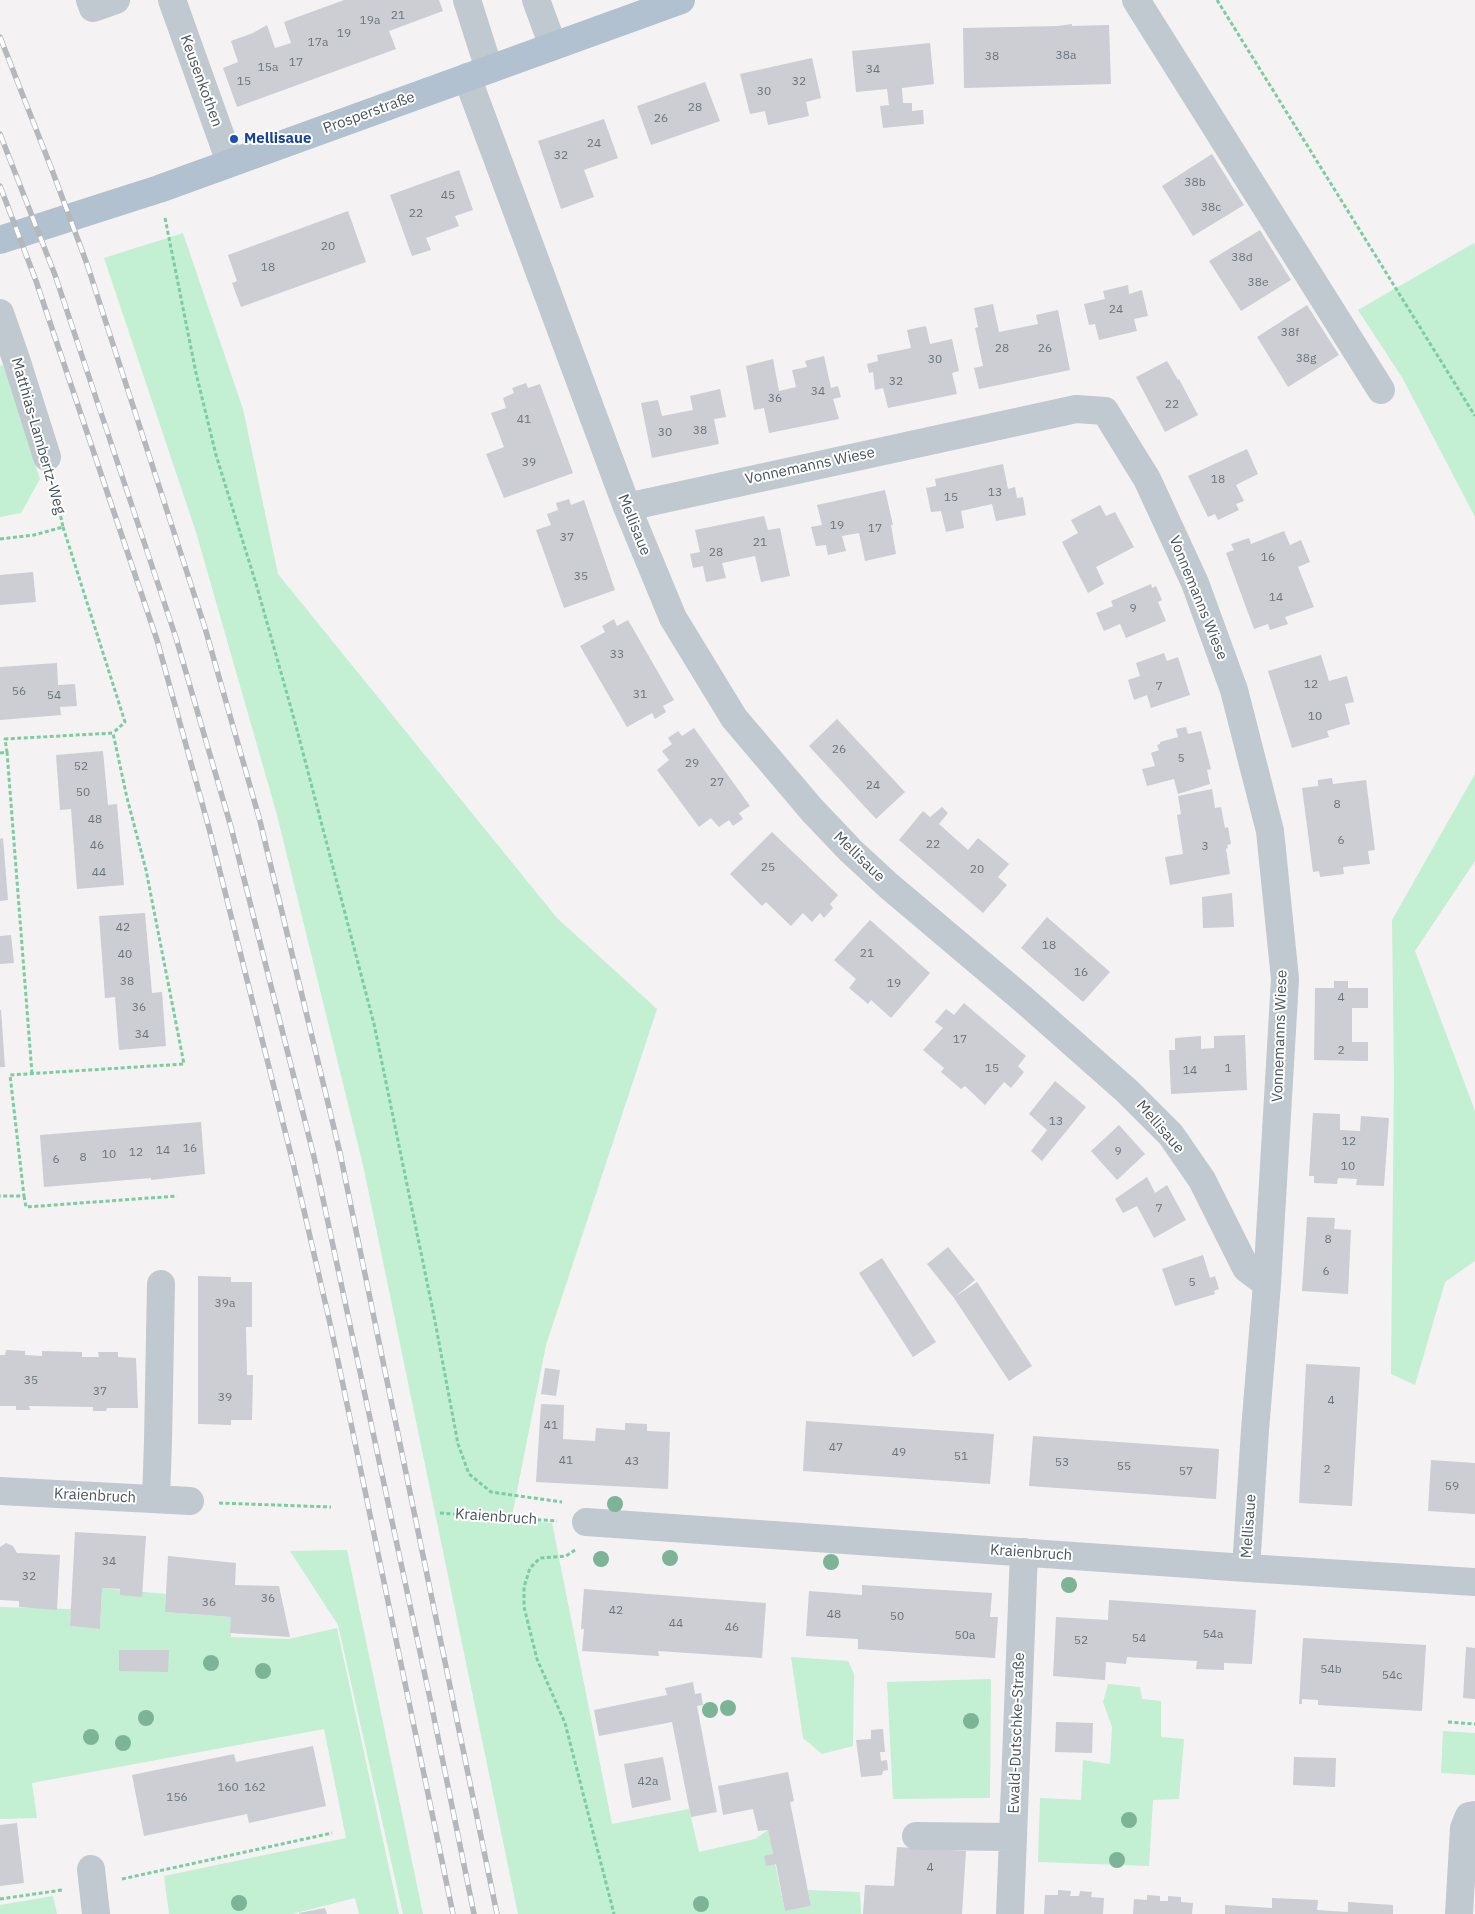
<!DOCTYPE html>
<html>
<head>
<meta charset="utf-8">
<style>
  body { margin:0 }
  canvas { display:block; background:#f4f2f2 }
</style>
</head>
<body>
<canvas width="1475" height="1914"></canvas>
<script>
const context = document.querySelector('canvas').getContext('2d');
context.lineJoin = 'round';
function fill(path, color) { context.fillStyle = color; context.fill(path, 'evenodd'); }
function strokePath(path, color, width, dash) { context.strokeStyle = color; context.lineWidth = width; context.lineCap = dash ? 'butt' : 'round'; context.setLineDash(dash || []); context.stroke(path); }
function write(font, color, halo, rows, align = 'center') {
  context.font = font + ' "IBM Plex Sans",sans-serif'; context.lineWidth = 4; context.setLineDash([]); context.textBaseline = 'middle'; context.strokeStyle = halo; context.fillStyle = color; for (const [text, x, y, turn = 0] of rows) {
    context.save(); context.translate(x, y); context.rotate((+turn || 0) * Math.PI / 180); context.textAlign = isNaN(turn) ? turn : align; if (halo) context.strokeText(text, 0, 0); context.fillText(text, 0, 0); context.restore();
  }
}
fill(new Path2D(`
  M183,233L243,409L278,574L557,918L657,1009L546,1345L512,1516L514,1520L552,1523L612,1824L689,1809L699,1852L755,1839L768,1830L785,1911L811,1906L808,1890L860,1892L861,1914H518L363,1165L277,815L196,532L104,258Z
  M1474,243L1475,246V517L1403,379L1358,310Z
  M3,365L40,479L21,513L0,517V366Z
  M1475,774V861L1415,951L1475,1111V1261L1445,1282L1415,1385L1391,1374L1394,1080L1392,920Z
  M347,1550L423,1914H403L338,1625L290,1551Z
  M102,1588L166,1594L165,1612L231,1617V1637L289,1639L337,1628L399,1914H359L355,1898L292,1914H169L164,1876L346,1838L324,1729L32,1783L37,1818L0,1819V1607L71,1609L70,1626L100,1629Z
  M791,1657L848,1661L854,1674L853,1746L822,1754L803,1738Z
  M991,1679L990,1798L893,1799L887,1682Z
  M1108,1684L1140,1687L1142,1699L1161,1701V1737L1184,1739L1179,1799L1153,1800L1149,1866L1038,1862L1040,1798L1081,1800L1083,1760L1110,1764L1112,1727L1103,1702Z
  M1443,1731L1475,1733V1775L1441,1773Z
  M53,1896L57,1914H0V1905Z`), '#c3efd3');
fill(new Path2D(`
  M344,0H439L443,11L389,31L396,49L237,107L223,68L238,62L231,41L253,33L267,25L275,48L291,43L284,22Z
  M1072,24V26L1109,25L1111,84L964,88L963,28L1058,26Z
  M930,43L934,84L902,88L903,103H912V111L923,110L924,124L883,128L880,106L889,105L887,89L856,92L852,51Z
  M812,58L821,98L806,102L809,116L768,125L765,111L750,114L740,74Z
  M705,82L720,121L651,145L637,106Z
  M604,119L618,158L584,170L594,197L561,209L538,141Z
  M1212,154L1244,205L1193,236L1162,186Z
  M459,170L473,210L455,216L459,226L426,238L431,250L412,256L390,195Z
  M348,211L366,262L241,307L232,283L237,281L228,255Z
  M1260,230L1291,280L1241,311L1209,261Z
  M1128,285L1129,294L1142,290L1148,316L1134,319L1137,331L1099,340L1095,324L1089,325L1084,304L1105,299L1103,291Z
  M993,304L999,332L1038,324L1036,315L1058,310L1070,370L979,389L974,368L983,366L975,328L978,327L974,308Z
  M1307,305L1339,355L1288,387L1257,337Z
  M926,326L930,344L952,339L959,371L952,373L957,394L888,408L883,388L875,390L873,372L869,373L867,364L878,361L877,355L911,348L907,330Z
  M824,356L831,388L838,386L841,397L833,399L839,419L769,433L764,408L754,410L746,366L773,359L779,391L796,387L792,370L807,367L805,361Z
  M1167,361L1178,380L1179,379L1198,415L1165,432L1136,377Z
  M526,383L528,388L540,384L573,473L504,498L486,454L504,447L491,413L506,408L503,398L514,393L512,388Z
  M720,389L726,417L714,419L719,444L652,458L641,403L658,400L662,416L693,410L690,396Z
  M1247,449L1258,474L1236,485L1244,501L1236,504L1239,510L1218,520L1215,514L1208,517L1188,476Z
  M1003,464L1008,489L1015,487L1017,498L1023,497L1026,515L996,521L992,504L961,511L964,528L946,532L941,511L931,512L926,488L936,486L935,479Z
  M885,490L893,525H891L896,554L865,561L859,533L842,536L846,551L828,555L826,545L816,546L811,527L822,525L817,505Z
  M569,499L571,505L584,500L615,590L564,608L536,530L551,525L547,514L558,510L556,503Z
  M1100,505L1106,516L1115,512L1134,547L1096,567L1104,584L1088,593L1062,542L1078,533L1071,520Z
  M764,516L768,530L780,528L790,576L761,582L755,556L722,563L726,578L706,582L703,566L693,568L690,554L700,552L695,530Z
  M1284,531L1290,545L1301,540L1310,562L1298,567L1314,607L1285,617L1288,624L1270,630L1268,624L1254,629L1226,553L1234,550L1231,544L1249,538L1251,544Z
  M33,572L36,602L0,605V575Z
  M1151,584L1152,588L1156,586L1162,600L1158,602L1166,621L1126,638L1120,624L1104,631L1096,613L1113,606L1111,601Z
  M614,619L617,626L628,620L674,700L663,706L666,712L655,719L652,713L627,727L580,646L605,632L602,626Z
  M1164,653L1167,661L1178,657L1190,695L1151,708L1147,695L1134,700L1128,680L1140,676L1136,663Z
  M1321,655L1329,681L1347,676L1354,702L1345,704L1350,724L1327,731L1329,737L1292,748L1268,671Z
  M57,663L58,685L75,684L77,706L60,707L61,715L0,720V667Z
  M837,719L905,792L876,819L809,746Z
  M1186,727L1188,734L1201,731L1211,769L1207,770L1210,784L1178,794L1174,779L1147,786L1142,769L1155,766L1151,753L1159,750L1157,745L1160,744V742L1178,737L1176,729Z
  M694,728L750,806L739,813L743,819L733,826L729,820L719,827L711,818L699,827L657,770L669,760L662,751L672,744L668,738L678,731L682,736Z
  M103,751L108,805L117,804L124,885L77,889L71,809L60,810L56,755Z
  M1332,778L1333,784L1366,780L1375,850L1368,851L1370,864L1343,867L1344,874L1320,877L1319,871L1313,872L1302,788L1318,786V780Z
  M1212,789L1215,808L1221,807L1225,828L1228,827L1231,844L1227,845L1228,848L1226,849L1230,874L1170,885L1165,857L1183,854L1177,815L1181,814L1178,796Z
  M942,807L948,813L939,824L968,850L978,838L1009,864L998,877L1007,885L983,913L899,840L923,811L930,817Z
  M772,832L838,895L830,904L833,908L824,918L820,913L812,922L803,913L791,926L766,902L762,906L730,874Z
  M3,838L8,900L0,901V839Z
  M1232,893L1234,927L1203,928L1202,897Z
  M145,913L152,993L162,992L166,1046L119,1050L115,997L105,998L99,916Z
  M1047,917L1110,972L1083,1002L1021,948Z
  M870,920L930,973L891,1018L871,1000L868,1004L849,988L856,979L834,960Z
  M11,935L14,963L0,964V936Z
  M1334,981H1348V988H1368V1008H1352V1042H1368V1061L1314,1060L1315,988H1334Z
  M964,1003L1026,1056L1018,1066L1024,1072L1011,1088L1004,1082L985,1105L965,1086L961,1089L941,1072L944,1068L923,1050L943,1028L935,1022L946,1009L954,1015Z
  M0,1010H1L5,1067H0Z
  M1245,1035L1247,1090L1171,1094L1169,1050H1175V1038L1201,1036V1049L1214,1048V1036Z
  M1055,1081L1086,1107L1042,1161L1031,1151L1047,1130L1029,1114Z
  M1313,1113L1340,1114V1130L1360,1131L1361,1116L1389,1118L1384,1186L1356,1185L1357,1179L1338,1178L1337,1184L1314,1183V1176H1309Z
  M201,1122L205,1174L151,1180V1178L44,1187L40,1135Z
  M1119,1125L1145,1154L1117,1180L1091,1151Z
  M1147,1177L1155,1193L1167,1185L1186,1220L1154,1238L1137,1206L1123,1213L1115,1199Z
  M1307,1217L1335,1218L1334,1229L1351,1230L1348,1294L1302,1291Z
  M948,1247L975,1280L956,1296L977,1282L1032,1366L1009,1381L954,1298L927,1264Z
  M1203,1255L1210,1278L1215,1276L1219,1289L1214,1291L1215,1294L1175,1306L1162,1269Z
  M882,1258L936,1342L913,1357L859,1273Z
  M198,1276L231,1277V1282H252V1327H246L247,1375H253L252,1420H231V1425L198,1424Z
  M6,1350L25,1351V1355L42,1356V1351L82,1352V1357H99L98,1352H118V1357L136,1358L138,1408H107L106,1411H93V1407L29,1406L30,1410H16V1406H0V1355H5Z
  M1306,1364L1360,1367L1352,1506L1299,1503Z
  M545,1368L560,1370L556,1396L541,1394Z
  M541,1404L564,1405L563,1439L595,1441L596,1428L625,1430V1423L647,1424V1431L670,1432L668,1489L536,1482Z
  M806,1421L994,1434L990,1484L803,1471Z
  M1033,1436L1219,1449L1216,1499L1029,1486Z
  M1431,1460L1475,1463V1514L1428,1511Z
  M75,1532L146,1536L142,1597L120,1595V1589L102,1588L100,1629L70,1626Z
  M6,1543L13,1546L17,1553L60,1555L57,1610L19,1607V1601L0,1600V1547Z
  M168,1556L236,1563L235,1585L279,1586L290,1637L230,1633L231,1617L165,1612Z
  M862,1585L992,1593L990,1617H998L995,1658L858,1649V1639L806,1636L809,1591L862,1595Z
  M584,1589L766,1603L762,1658L658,1651L659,1656L582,1651L584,1629H581Z
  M1109,1600L1256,1610L1252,1664L1224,1663V1670L1196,1669L1197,1661L1127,1657L1126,1664L1106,1662L1105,1680L1053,1676L1056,1617L1108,1620Z
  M1303,1638L1426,1645L1422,1711L1318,1705V1700L1302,1699V1704H1299Z
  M1466,1647L1475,1648V1699L1463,1698Z
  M119,1650H169L168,1672L119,1671Z
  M693,1682L695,1694L701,1693L703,1705L697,1706L717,1812L691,1817L672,1722L599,1736L594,1710L667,1695L665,1688Z
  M1056,1722L1093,1723L1092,1753L1055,1752Z
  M883,1729L885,1752H880L881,1761L887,1760L888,1770L883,1771L882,1775L861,1777L856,1740L871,1739V1730Z
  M313,1746L326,1806L249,1823L247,1814L144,1836L132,1775L234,1754L236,1762Z
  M663,1757L671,1800L632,1808L624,1764Z
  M1294,1757L1336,1758L1335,1787L1293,1785Z
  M788,1772L794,1801L790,1802L811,1906L785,1911L776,1864L766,1866L764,1856L773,1854L768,1830L758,1831L753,1809L723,1815L718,1786Z
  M17,1823L24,1883L0,1886V1825Z
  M897,1847L966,1851L962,1914H863L865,1885L894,1886Z
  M1058,1890L1071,1891L1070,1896H1079L1080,1891L1092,1892L1091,1897L1104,1898L1103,1914H1044L1045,1895H1058Z
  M1147,1895L1160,1896V1901H1168V1896L1181,1897V1902L1193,1903L1192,1914H1133L1134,1899L1147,1900Z
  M1272,1898L1318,1900L1317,1910L1348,1912V1902L1393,1905V1914H1225V1905L1272,1908Z
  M325,1908L327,1914H299V1913Z`), '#ccced4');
strokePath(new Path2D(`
  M1217,0L1475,416
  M165,218L196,373L216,455L257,587L296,726L374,1024L434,1316L458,1444L469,1474L491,1492L562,1502
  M63,527L125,722L113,733
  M0,539L34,535L63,527L54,486
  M7,752L32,1074
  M0,753L7,752L5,739L113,733L127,798L146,870L184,1064L10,1075L24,1196H0
  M24,1196L26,1207L177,1196
  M219,1503L331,1507
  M440,1513L557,1521
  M575,1550L566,1556L540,1558L530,1568L524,1587V1607L537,1659L565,1723L614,1914
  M1448,1722L1475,1724
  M122,1879L332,1833
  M0,1899L62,1890`), '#7bcca3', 3, [4, 2.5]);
strokePath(new Path2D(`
  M90,0L93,8L116,0
  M172,0L230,162
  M467,0L489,69
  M536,0L553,46
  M1136,0L1381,390
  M467,77L627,507L673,618L734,718L812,810L851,851L889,886L1024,1000L1127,1091L1171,1135L1202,1180L1246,1268L1267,1284
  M0,313L16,359L47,457
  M627,507L1076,409L1105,411L1147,479L1195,583L1234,690L1270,831L1285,979L1267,1284L1255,1430L1246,1568
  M0,1491L190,1501
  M156,1499L158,1441L161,1284
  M586,1522L1246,1568L1475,1582
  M916,1836L1013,1837
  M91,1869L96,1914
  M1010,1914L1024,1552
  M1459,1914L1464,1828L1469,1816L1475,1815`), '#c0c9cf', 28);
strokePath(new Path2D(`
  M0,240L159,189L681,0`), '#b2c1cf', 28);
const rail = new Path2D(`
  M0,37L52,170L87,264L205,628L260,821L340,1153L497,1914
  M0,134L55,275L176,638L231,827L314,1157L432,1708L474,1914
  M0,186L36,281L157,640L210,832L293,1163L332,1332L453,1914`);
strokePath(rail, '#b4b7bb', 5.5);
strokePath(rail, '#fff', 4, [11]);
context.fillStyle = '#7db396';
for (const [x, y] of [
  [615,1504],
  [670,1558],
  [601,1559],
  [831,1562],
  [1069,1585],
  [211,1663],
  [263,1671],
  [728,1708],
  [710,1710],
  [146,1718],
  [971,1721],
  [91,1737],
  [123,1743],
  [1129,1820],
  [1117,1860],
  [239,1903],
  [701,1904]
]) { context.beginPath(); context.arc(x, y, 8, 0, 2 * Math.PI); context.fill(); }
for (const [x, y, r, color] of [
  [234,139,5,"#1a4fb4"]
]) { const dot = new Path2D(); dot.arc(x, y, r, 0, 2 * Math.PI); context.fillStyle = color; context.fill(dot); strokePath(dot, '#fff', 2); }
write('12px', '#6a737c', null, [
  ["21",398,16],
  ["19a",370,21],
  ["19",344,34],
  ["17a",318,43],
  ["38a",1066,56],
  ["38",992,57],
  ["17",296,63],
  ["15a",268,68],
  ["34",873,70],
  ["15",244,82],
  ["32",799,82],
  ["30",764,92],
  ["28",695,108],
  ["26",661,119],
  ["24",594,144],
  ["32",561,156],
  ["38b",1195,183],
  ["45",448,196],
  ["38c",1211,208],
  ["22",416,214],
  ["20",328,247],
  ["38d",1242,258],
  ["18",268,268],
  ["38e",1258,283],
  ["24",1116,310],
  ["38f",1290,333],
  ["28",1002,349],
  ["26",1045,349],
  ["38g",1306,359],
  ["30",935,360],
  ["32",896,382],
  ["34",818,392],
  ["36",775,399],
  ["22",1172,405],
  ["41",524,420],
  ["38",700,431],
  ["30",665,433],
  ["39",529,463],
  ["18",1218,480],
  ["13",995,493],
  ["15",951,498],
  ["19",837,526],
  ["17",875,529],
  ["37",567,538],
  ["21",760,543],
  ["28",716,553],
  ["16",1268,558],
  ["35",581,577],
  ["14",1276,598],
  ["9",1133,609],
  ["33",617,655],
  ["12",1311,685],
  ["7",1159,687],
  ["56",19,692],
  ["31",640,695],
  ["54",54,696],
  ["10",1315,717],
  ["26",839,750],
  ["5",1181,759],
  ["29",692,764],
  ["52",81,767],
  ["27",717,783],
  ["24",873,786],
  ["50",83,793],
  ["8",1337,805],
  ["48",95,820],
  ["6",1341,841],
  ["22",933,845],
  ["46",97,846],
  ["3",1205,847],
  ["25",768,868],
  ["20",977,870],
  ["44",99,873],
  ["42",123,928],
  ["18",1049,946],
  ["21",867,954],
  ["40",125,955],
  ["16",1081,973],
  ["38",127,982],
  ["19",894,984],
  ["4",1341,998],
  ["36",139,1008],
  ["34",142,1035],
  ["17",960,1040],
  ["2",1341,1051],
  ["15",992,1069],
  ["1",1228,1069],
  ["14",1190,1071],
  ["13",1056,1122],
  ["12",1349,1142],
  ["16",190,1149],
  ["14",163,1151],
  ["9",1118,1152],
  ["12",136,1153],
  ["10",109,1155],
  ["8",83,1158],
  ["6",56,1160],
  ["10",1348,1167],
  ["7",1159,1209],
  ["8",1328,1240],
  ["6",1326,1272],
  ["5",1192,1283],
  ["39a",225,1304],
  ["35",31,1381],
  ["37",100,1392],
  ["39",225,1398],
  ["4",1331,1401],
  ["41",551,1426],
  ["47",836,1448],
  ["49",899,1453],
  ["51",961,1457],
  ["41",566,1461],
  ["43",632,1462],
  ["53",1062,1463],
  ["55",1124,1467],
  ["2",1327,1470],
  ["57",1186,1472],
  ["59",1452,1487],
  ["34",109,1562],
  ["32",29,1577],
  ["36",268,1599],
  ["36",209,1603],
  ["42",616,1611],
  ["48",834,1615],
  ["50",897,1617],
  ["44",676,1624],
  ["46",732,1628],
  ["54a",1213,1635],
  ["50a",965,1636],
  ["54",1139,1639],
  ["52",1081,1641],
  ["54b",1331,1670],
  ["54c",1392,1676],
  ["42a",648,1782],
  ["160",228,1788],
  ["162",255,1788],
  ["156",177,1798],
  ["4",930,1868]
]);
write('15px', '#4a555e', '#fff', [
  ["Keusenkothen",201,81,70],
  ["Prosperstraße",369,113,-20],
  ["Matthias-Lambertz-Weg",38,436,74],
  ["Vonnemanns Wiese",810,466,-12],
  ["Mellisaue",634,525,68],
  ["Vonnemanns Wiese",1198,598,68],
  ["Mellisaue",859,857,44],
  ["Vonnemanns Wiese",1280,1036,-88],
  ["Mellisaue",1160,1127,49],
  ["Kraienbruch",95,1496,3],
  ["Kraienbruch",496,1517,4],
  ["Mellisaue",1249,1526,-86],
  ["Kraienbruch",1031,1553,4],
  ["Ewald-Dutschke-Straße",1017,1733,-88]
]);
write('bold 15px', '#164399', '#fff', [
  ["Mellisaue",244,139]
], 'left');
</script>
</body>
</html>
